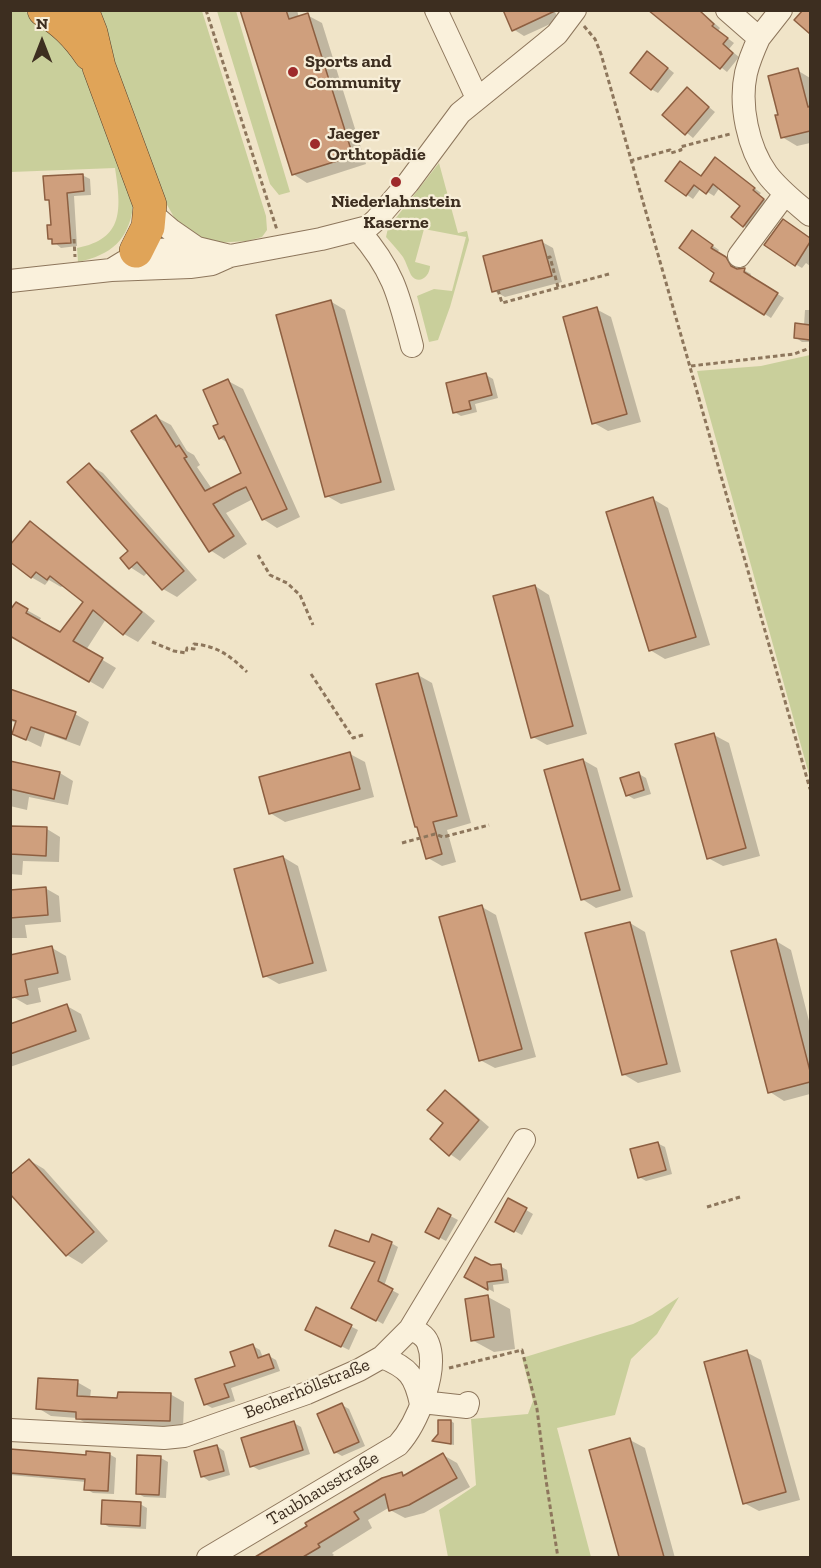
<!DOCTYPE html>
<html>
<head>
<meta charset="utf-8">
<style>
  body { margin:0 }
  #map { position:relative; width:821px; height:1568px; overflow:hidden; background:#f0e4c8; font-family:"Zilla Slab",serif }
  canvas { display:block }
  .frame { position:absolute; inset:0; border:12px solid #3d2e20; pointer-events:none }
  .north { position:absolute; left:12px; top:12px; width:60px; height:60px; -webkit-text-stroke:4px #f7eed8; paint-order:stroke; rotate:0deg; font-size:16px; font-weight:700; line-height:24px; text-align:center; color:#3d2e20 }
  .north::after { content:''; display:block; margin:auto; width:21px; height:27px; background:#3d2e20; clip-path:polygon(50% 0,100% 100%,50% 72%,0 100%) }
</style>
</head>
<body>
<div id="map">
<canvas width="821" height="1568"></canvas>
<div class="frame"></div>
<div class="north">N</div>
</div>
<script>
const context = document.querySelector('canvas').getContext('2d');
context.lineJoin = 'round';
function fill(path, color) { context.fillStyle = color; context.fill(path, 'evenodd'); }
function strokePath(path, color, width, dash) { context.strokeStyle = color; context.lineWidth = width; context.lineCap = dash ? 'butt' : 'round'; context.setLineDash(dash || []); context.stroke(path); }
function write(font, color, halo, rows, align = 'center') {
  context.font = font + ' "Zilla Slab",serif'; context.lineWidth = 4.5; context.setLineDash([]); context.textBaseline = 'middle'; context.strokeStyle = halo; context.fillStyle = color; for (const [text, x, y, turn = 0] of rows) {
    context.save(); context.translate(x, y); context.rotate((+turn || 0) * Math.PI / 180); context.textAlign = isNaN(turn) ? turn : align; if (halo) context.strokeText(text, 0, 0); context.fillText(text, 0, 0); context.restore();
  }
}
fill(new Path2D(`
  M20,11L35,14L81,55L133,206C129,240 111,255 78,262L77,248C125,239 121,208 115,168L11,172L10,12Z
  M87,11H202L266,216L267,230L262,237L247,241L215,243L202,239L175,219L152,178Z
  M217,11H236L290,192L279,195L270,184Z
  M439,163L458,233L467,231L469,240L450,307L438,340L429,342L417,296L434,289L452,291L466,237L424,229L415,262L430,266C430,276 419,286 411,275C408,269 406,262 403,257C398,250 392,244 386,237L388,228Z
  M810,355V778L697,371L761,366Z
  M679,1297L657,1334L631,1359L615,1415L557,1428L591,1557H448L439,1510L476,1485L471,1419L528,1414L533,1401L522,1358L633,1324L652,1315Z`), '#c9cf9b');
fill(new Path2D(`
  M242,10H297L299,18L307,15L322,23L366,164L307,183L293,174Z
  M554,10L559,20L524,36L513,29Z
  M649,10H699L720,28L718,31L734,43L729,49L739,57L727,72Z
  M654,57L674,73L658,93L651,89Z
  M797,70L810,78V143L797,146L782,137L780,116Z
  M687,89L715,112L693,138L665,115Z
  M715,159L761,193L759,195L770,204L751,230L744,226L742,206L720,187L714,196L701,188L693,199L667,181L702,177Z
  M82,175L90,179L91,195L74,196L77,246L61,248L49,238L52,226L51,201L47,199Z
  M790,225L810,239V266L806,263L802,268L795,264Z
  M699,236L719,250L717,253L733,263L737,271L744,270L751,274L750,277L784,298L771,318L712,280L716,273Z
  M542,242L553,248L562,282L505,297L494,291Z
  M330,301L345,310L395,490L341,504L327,496Z
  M596,309L611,317L641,422L608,431L594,423Z
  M805,310H810V342H802L795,337L804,326Z
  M486,375L493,379L498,398L475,404L477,412L461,416L454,412Z
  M228,381L243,389L300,517L277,528L263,519L253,499L226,513L247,544L224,559L210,550L156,417L171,425L187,451L194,455L200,465L197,467L212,489L242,474L228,443L220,438L215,427L220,424Z
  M89,465L103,473L197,580L177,597L163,589L148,572L144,576L130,567V551Z
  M653,499L668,508L710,645L665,659L650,650Z
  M30,523L44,531L155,621L138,642L124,634L106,619L86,650L116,668L103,689L10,635V605L14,607L16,604L41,618L39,622L60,634L85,602L64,585L61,587L49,580L45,585L31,577Z
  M535,586L549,595L587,734L547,745L533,737Z
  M418,675L432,683L471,823L447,830L456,862L442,866L428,858Z
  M10,690L75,714L89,722L80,746L45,733L41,747L14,734L17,723L10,721Z
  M714,735L729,743L760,856L723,866L708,858Z
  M350,754L365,762L374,797L285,822L270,813Z
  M583,760L597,768L633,897L596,908L582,899Z
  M10,762L60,773L73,781L68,805L29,797L27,810L10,806Z
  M639,774L646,778L651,794L634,799L627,795Z
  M10,827L47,829L60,837L59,862L23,861L22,875L10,874Z
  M283,857L298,866L327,971L279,984L265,976Z
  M45,888L59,896L61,922L25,925L27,938H10V892Z
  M482,907L496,915L536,1057L495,1068L480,1060Z
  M630,923L645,932L681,1072L638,1083L623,1074Z
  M776,941L791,950L810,1025V1094L784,1101L770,1092Z
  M52,948L66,956L71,980L38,988L41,1002L27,1005L13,997L12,993Z
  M67,1006L81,1014L90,1039L10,1067V1026Z
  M445,1092L456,1098L489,1127L460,1161L450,1154L445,1123Z
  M657,1143L665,1147L672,1174L646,1181L639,1177Z
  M29,1160L44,1169L108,1241L82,1264L67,1255L10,1192Z
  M509,1200L533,1214L522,1235L497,1222Z
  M439,1210L458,1220L446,1241L427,1231Z
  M391,1243L398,1247L384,1286L399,1294L383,1324L353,1307L376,1263L331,1245Z
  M500,1266L507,1270L509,1283L493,1285L494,1292L466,1277L491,1267Z
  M488,1297L510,1309L515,1349L494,1352L472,1340Z
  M316,1309L358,1330L349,1350L314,1333Z
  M253,1346L260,1350L263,1358L269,1356L276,1360L280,1371L231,1388L235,1401L212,1408L205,1404Z
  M746,1352L761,1360L800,1500L759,1511L744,1503Z
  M77,1382L91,1390L90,1398L119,1400L170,1394L184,1402L183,1428L91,1426L77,1418L51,1416L38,1408Z
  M342,1405L349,1409L365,1446L342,1456L335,1452Z
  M451,1421L454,1423V1445L434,1441Z
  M294,1423L301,1427L310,1454L259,1470L252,1466Z
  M630,1440L645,1448L675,1558H620L591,1451Z
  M217,1446L224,1451L230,1475L209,1481L202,1476Z
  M10,1451L87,1457L109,1454L116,1458L114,1494L93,1493L86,1489V1482L10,1475Z
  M443,1455L457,1463L470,1487L424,1513L405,1518L390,1510V1507L368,1520L372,1528L332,1553L334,1555L330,1558H267L265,1553L402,1474L405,1476Z
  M161,1458L168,1462L166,1498L144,1497L137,1493Z
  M140,1504L147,1508L146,1529L109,1527L102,1523Z`), '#0003');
const building = new Path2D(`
  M240,10H286L289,19L308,13L353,156L292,175Z
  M503,10H557L512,31Z
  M648,10H699L714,24L712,26L728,38L723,44L733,53L720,69Z
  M803,10H810V34L794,20Z
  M647,51L668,68L651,90L630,73Z
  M798,68L808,107L810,106V131L781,138L775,115H778L768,76Z
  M687,87L709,107L685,135L662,115Z
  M715,157L755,188L753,190L764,199L743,227L731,217L740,206L713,184L706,194L694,185L686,196L665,181L680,161L701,176Z
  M83,174L84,191L67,193L71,243L52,244V239H48L47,225H51L49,200H45L43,176Z
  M783,219L810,238V242L795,266L764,245Z
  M692,230L713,245L711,248L726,257L731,266L737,269L745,268L744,272L778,293L764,315L710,281L714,273L679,248Z
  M542,240L552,276L492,292L483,256Z
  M331,300L381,482L325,497L276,315Z
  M597,307L627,414L592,424L563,317Z
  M795,323L810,325V340L794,338Z
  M486,373L492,395L469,401L471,409L453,413L446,383Z
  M228,379L287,509L262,520L246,487L235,492L213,504L234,536L209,552L131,431L156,415L176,447L179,445L187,457L184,458L205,491L241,473L224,436L219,439L213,426L218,424L203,390Z
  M89,463L184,571L162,590L137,562L129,569L120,558L128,551L67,482Z
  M653,497L696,637L649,651L606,512Z
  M30,521L142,612L123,635L93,610L73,641L103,658L89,682L10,636V610L16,602L28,609L26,613L60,632L83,602L50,576L47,580L36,572L31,578L10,562V545Z
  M535,585L573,726L531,738L493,596Z
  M418,673L457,816L433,822L442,854L426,859L417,827H415L376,684Z
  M10,689L76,712L66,739L31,727L26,740L12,734L16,721L10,719Z
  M714,733L746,848L707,859L675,744Z
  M350,752L360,789L269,814L259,777Z
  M583,759L620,890L581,900L544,770Z
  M10,761L60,772L54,799L10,789Z
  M639,772L644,790L626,796L620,778Z
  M10,826L47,827L46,856L10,854Z
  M283,856L313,963L263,977L234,869Z
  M46,887L48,915L10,918V890Z
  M482,905L522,1049L479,1061L439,917Z
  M630,922L667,1064L622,1075L585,933Z
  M776,939L810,1071V1082L768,1093L731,951Z
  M52,946L58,973L25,980L28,995L10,998V955Z
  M67,1004L76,1031L10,1054V1024Z
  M445,1090L479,1120L449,1156L430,1139L443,1123L427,1110Z
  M658,1142L666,1170L638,1178L630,1149Z
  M29,1159L94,1232L66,1256L10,1194V1175Z
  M508,1198L527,1208L514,1232L495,1222Z
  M438,1208L451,1215L439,1239L425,1232Z
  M335,1230L369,1242L372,1234L392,1242L378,1281L393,1289L376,1321L351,1308L375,1262L329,1246Z
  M475,1257L491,1265L501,1264L503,1280L487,1282L488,1290L464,1277Z
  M488,1295L494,1337L471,1341L465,1299Z
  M316,1307L352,1325L341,1347L305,1330Z
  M253,1344L258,1358L269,1354L274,1368L224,1384L229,1397L204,1405L195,1379L235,1366L230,1352Z
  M747,1350L786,1492L743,1504L704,1362Z
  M38,1378L78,1380L77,1396L117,1398L118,1392L171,1393L170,1421L76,1419V1412L36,1409Z
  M342,1403L359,1442L334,1453L317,1414Z
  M438,1420H451V1444L432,1441L438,1434Z
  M294,1421L303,1450L250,1467L241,1438Z
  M630,1438L664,1557H619L589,1450Z
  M217,1445L224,1471L201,1477L194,1451Z
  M10,1449L86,1455V1451L110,1453L108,1491L84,1490L85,1479L10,1473Z
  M443,1453L457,1478L409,1505L389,1511L385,1494L354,1512L359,1519L318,1544L320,1547L303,1557H255L307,1526L305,1523L382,1478L402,1472L403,1476Z
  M137,1455L161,1456L159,1495L136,1494Z
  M102,1500L141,1502L140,1526L101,1524Z`);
fill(building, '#cf9f7d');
strokePath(building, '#8d5f41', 1.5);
const minor = new Path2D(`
  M436,10L477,98
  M727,10L759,38C754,49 749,61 746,73C739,105 748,148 767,174C779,190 795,202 810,215
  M759,38L781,10
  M150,212L171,230L197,248L230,256
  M359,231C394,271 399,296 412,346
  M136,251L197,248
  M739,256L785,194
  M111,270L190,267L212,264L230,256L321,239L368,227L376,220L408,183L460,113L545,44L557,34L575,10
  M10,281L111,270L124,262
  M382,1357C409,1368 415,1376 421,1404
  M422,1402L467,1407L468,1403
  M10,1430L164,1438L184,1436L307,1393L359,1370L382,1357L410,1329L524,1140
  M208,1558L398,1445C417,1424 439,1371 428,1343C425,1335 418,1332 410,1329`);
const highway = new Path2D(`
  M44,10C64,21 78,36 90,54
  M82,10L91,33L99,67L150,205L148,227L136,251`);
strokePath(minor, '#8d765c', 24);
strokePath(highway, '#5b4430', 34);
strokePath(new Path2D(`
  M206,10L277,230
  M584,26L595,39L601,54L810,789
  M630,161L670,150L671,153L681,150L680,147L730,134
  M74,239L75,257
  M547,258L550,257L558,287
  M498,290L502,303L609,274
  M691,366L794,354L810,348
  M258,555L270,575L287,583L300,595L313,625
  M152,642L174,651L186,653L187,648L194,649V644C218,646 230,656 247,672
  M311,674L353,738L363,735
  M402,843L435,834L443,837L489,825
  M707,1207L740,1197
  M449,1368L522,1350L537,1409L546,1480L558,1558`), '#8d765c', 3, [4.5, 3]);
strokePath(minor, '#faf1dc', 22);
strokePath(highway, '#e0a458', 33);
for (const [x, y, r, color] of [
  [293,72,6,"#9e2a2b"],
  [315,144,6,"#9e2a2b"],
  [396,182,6,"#9e2a2b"]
]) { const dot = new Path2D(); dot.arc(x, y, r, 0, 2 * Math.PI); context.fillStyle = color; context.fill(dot); strokePath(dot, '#f7eed8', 2); }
write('bold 18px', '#3d2e20', '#f7eed8', [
  ["Sports and",305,62],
  ["Community",305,83],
  ["Jaeger",327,134],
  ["Orthtopädie",327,155],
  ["Niederlahnstein",396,202,"center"],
  ["Kaserne",396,223,"center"]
], 'left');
write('18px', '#3d2e20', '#f7eed8', [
  ["Becherhöllstraße",307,1389,-22],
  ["Taubhausstraße",323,1489,-31]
]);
</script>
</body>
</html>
